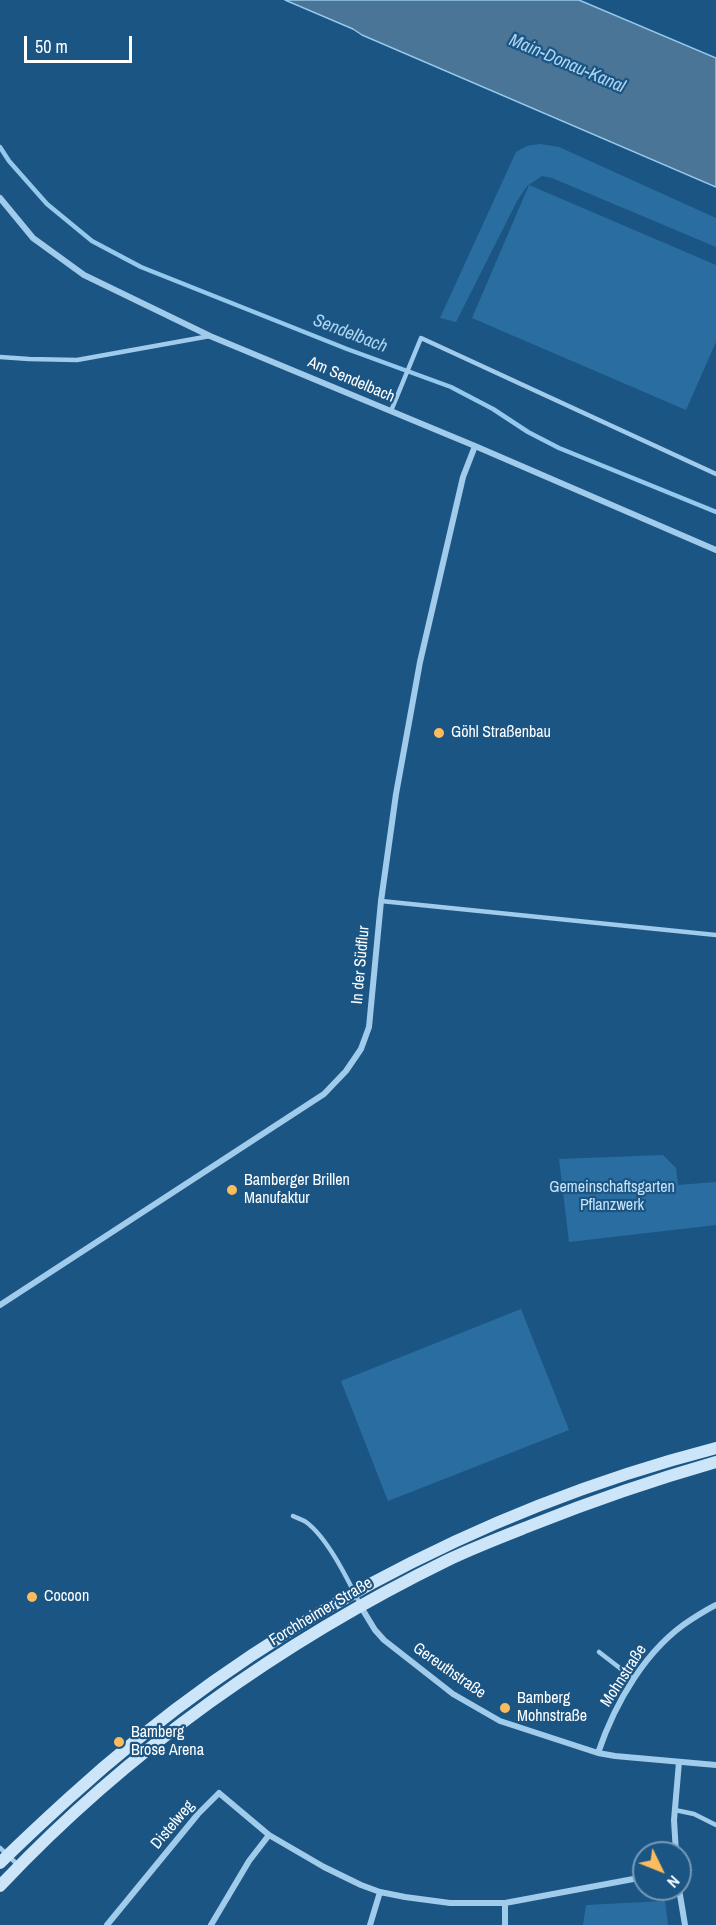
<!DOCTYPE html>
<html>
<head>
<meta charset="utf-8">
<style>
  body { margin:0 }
  #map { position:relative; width:716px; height:1925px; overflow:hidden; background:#1b5584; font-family:"Archivo Narrow",sans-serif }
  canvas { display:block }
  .north { position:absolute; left:632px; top:1841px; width:60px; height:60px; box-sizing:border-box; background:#1b5584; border:2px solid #7699b5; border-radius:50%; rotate:133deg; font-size:16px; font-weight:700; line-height:24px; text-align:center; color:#fff }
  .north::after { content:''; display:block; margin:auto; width:21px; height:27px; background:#fcbb5d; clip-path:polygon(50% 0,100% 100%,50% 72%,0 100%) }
  .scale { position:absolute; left:24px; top:36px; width:108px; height:27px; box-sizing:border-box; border:3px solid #fff; border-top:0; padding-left:8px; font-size:18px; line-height:21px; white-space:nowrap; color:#fff; -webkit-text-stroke:4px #1b5584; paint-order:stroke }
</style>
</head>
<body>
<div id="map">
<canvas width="716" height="1925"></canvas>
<div class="north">N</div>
<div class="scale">50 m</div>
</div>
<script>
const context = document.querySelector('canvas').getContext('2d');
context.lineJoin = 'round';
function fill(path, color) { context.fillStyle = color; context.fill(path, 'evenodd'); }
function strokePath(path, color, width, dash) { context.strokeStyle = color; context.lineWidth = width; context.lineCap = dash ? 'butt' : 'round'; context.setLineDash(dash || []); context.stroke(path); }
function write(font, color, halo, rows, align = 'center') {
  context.font = font + ' "Archivo Narrow",sans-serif'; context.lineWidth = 4.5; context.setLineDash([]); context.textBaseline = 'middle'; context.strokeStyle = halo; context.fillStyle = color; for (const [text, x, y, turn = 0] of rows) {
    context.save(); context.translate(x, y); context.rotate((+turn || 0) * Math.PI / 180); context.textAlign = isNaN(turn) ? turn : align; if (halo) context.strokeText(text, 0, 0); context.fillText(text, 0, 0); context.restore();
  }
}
fill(new Path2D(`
  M540,144L559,147L716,218V247L552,178L542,176L527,186L517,201L456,322L440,318L516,152L527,146Z
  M529,185L716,265V342L686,410L472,318Z
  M663,1155L676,1168L678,1185L716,1182V1225L569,1242L559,1159Z
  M521,1309L569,1430L388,1501L341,1381Z
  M665,1901L668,1925H583L586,1905Z`), '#2a6ea1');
const water = new Path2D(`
  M285,0H579L716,58V187L362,35L353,29Z`);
fill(water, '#4a7597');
strokePath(water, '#94c8ed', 1.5);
strokePath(new Path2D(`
  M0,147L9,161L47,204L92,241L141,267L347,349L451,387L493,409L528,432L559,448L716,512`), '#94c8ed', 4.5);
strokePath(new Path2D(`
  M0,357L29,359L77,360L210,336
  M391,411L421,338L716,474
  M381,901L716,935
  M293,1516C297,1518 303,1520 306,1522C328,1538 349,1582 361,1606
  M599,1652L634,1679
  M675,1810L694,1814L716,1825
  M0,1848L18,1865`), '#a1cbeb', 4.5);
strokePath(new Path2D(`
  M0,198L33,238L84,275L210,336L475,446L716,550
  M0,1305L324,1094L346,1071L361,1049L369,1027L381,901L396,794L420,662L463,477L475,446
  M361,1607L375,1630L384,1640L453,1694L500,1721L598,1753L615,1756L716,1765
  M598,1753C615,1703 646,1648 692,1619C700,1614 708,1609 716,1605
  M676,1853L674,1820L679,1762
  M679,1889L685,1925
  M107,1925L198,1814L219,1793L269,1835L324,1867L361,1885L380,1892L405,1897L450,1903H505L644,1877
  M211,1925L249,1861L269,1835
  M370,1925L380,1892
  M505,1925V1903`), '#a1cbeb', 6);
strokePath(new Path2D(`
  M0,1863C22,1841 46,1819 69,1798C252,1631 476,1510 716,1448
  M0,1886C127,1751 282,1641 448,1560C475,1547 504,1536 532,1525C592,1501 653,1480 716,1462`), '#cde5f8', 12);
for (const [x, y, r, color] of [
  [439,733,6,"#fcbb5d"],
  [232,1190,6,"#fcbb5d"],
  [32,1597,6,"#fcbb5d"],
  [505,1708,6,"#fcbb5d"],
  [119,1742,6,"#fcbb5d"]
]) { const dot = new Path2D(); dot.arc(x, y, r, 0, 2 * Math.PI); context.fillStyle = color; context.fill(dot); strokePath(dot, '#1b5584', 2); }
write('16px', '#fff', '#1b5584', [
  ["Am Sendelbach",351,380,23],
  ["In der Südflur",361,965,-85],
  ["Forchheimer Straße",321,1612,-31],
  ["Gereuthstraße",449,1671,35],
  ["Mohnstraße",624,1676,-57],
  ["Distelweg",173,1825,-50]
]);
write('16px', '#fff', '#1b5584', [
  ["Göhl Straßenbau",451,733],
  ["Bamberger Brillen",244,1181],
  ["Manufaktur",244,1199],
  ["Cocoon",44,1597],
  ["Bamberg",517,1699],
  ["Mohnstraße",517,1717],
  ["Bamberg",131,1733],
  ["Brose Arena",131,1751]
], 'left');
write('16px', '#c6e2f8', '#1b5584', [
  ["Gemeinschaftsgarten",612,1188],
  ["Pflanzwerk",612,1206]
]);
write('italic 18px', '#acd5f2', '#1b5584', [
  ["Main-Donau-Kanal",567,64,23],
  ["Sendelbach",350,334,21]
]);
</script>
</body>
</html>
